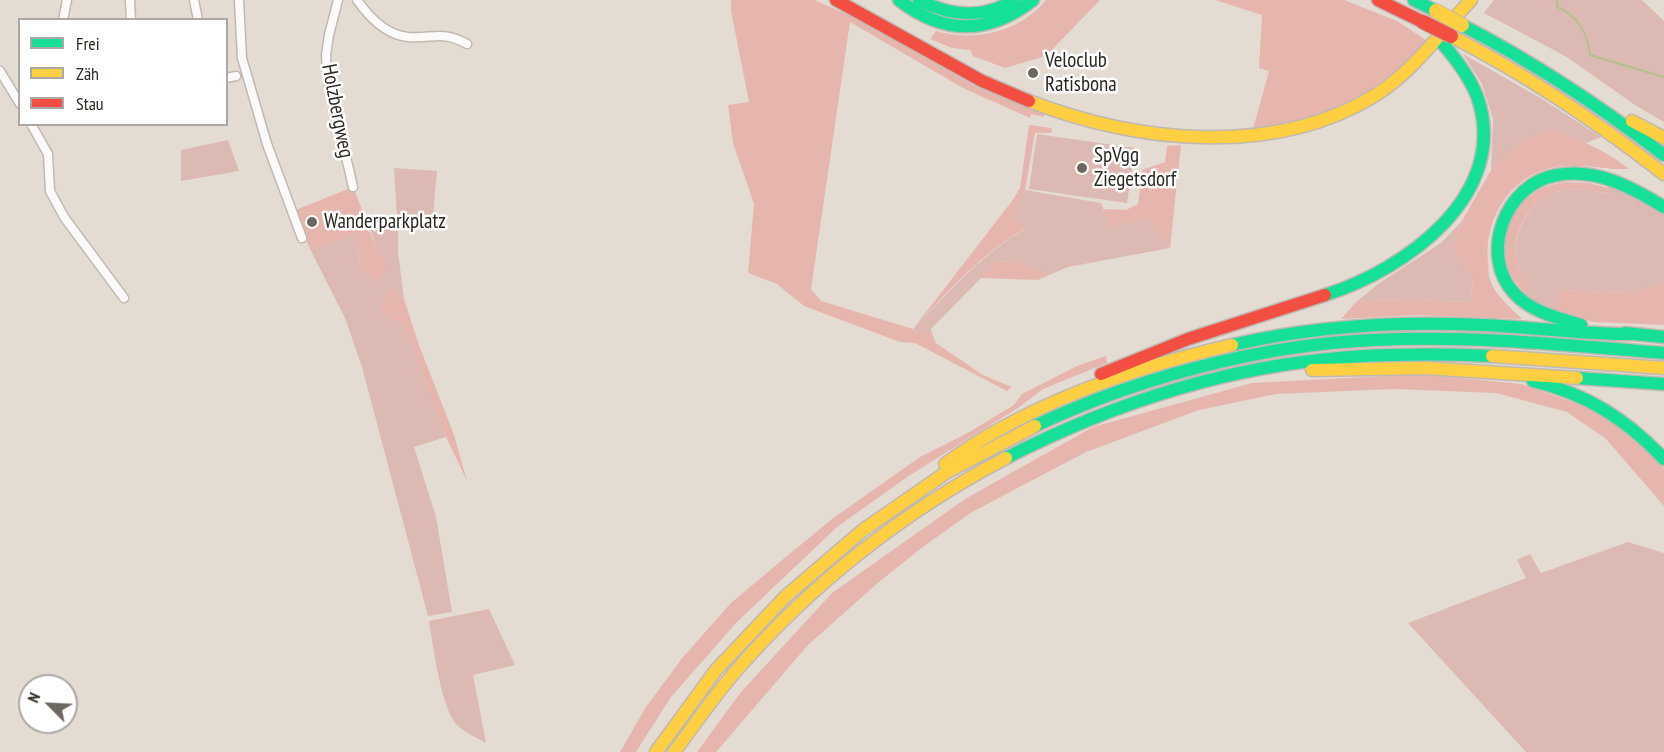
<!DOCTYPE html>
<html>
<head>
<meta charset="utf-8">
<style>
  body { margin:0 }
  #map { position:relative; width:1664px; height:752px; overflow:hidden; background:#e4dcd2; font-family:"PT Sans Narrow",sans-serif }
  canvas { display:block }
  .legend { position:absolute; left:18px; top:18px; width:210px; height:108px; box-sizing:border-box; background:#fff; border:2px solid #aba9a6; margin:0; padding:8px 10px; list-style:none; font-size:18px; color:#2d2821 }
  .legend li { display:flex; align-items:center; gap:12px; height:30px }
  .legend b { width:30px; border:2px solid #aba9a6 }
  .north { position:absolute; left:18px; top:674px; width:60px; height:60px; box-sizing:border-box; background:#fff; border:2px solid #aba9a6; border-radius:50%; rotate:294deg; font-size:16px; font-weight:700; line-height:24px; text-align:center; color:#2d2821 }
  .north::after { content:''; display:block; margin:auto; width:21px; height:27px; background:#6d675f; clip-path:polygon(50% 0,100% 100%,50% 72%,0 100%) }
</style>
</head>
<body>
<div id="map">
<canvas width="1664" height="752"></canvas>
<ul class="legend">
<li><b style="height:8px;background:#16e098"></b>Frei</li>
<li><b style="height:8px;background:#ffcf43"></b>Zäh</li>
<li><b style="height:8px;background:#f24e42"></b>Stau</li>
</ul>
<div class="north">N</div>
</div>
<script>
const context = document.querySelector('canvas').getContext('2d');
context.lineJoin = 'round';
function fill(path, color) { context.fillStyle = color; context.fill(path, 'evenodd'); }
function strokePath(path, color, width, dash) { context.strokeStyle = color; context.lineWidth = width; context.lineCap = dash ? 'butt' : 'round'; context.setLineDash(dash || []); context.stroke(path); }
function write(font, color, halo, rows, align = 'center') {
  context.font = font + ' "PT Sans Narrow",sans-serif'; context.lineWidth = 5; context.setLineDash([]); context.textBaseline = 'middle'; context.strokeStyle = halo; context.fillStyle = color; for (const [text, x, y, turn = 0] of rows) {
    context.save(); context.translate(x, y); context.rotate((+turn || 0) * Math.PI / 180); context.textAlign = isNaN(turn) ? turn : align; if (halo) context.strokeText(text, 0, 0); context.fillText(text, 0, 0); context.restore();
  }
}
fill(new Path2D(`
  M1494,0H1642L1664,21V122L1635,105L1567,57L1484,13Z
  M1463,54L1542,99L1601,137L1586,143L1553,130L1524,139L1491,170L1493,119L1482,84Z
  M1037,134L1135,148L1127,203L1029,189Z
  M228,140L239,171L181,181V150Z
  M394,168L437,171L433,215L398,217V252L404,299L391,287L446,437L414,447L436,517L452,612L428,616L362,367L345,318L311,251L357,232L360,267H387L378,253L366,216H397Z
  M1608,185L1629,193L1664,213V283L1628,293L1562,290L1553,311L1534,301L1524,292L1527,289C1523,279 1518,269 1516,258C1512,228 1534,194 1565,190C1578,188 1593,191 1606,193Z
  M1025,190L1101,203L1110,227L1146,218L1170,248L1068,267L1049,275L1016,261L993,262L981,278L931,329L932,334L916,333L913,329C948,294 982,253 1025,229L1011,217Z
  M1462,221L1452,249L1473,279L1470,302L1415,300L1357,301L1381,282L1441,243Z
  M1628,542L1664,553V752H1526L1408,623L1526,578L1517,560L1530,554L1541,573Z
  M489,609L515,665L473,675L486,743C477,738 466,733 458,726C441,710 433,645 429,621Z`), '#dcb9b2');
fill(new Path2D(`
  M731,0H814L851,16L979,88L1045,114L1044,117L1031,114L1030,118L963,88L850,22L811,289L821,301L913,329L1012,201L1020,188L1029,125L1052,128L1051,133H1035L1025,190L1012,217L1026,228C982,252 947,293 913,329L916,333H932L936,343L983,375L1012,387L1007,391L915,343L900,342L804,306L777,284L748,273L754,204L733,143L728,105L749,102L731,11Z
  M1046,0H1100L1046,56L1005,68L973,56L970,50L952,48L930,39L936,31C976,42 1020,32 1046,0Z
  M1215,0H1344L1397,21L1426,40C1379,96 1325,122 1253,129L1269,71L1259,68L1262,15Z
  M1553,130C1580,140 1606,150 1629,169C1602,170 1574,161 1547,169C1507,180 1484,222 1488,262C1489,267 1488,275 1490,280C1495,295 1511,308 1522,319L1415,315L1341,319L1357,301L1415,300L1470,302L1473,279L1452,249L1462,221L1491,170L1524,139Z
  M1181,145L1170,248L1146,218L1110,228L1103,209L1126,210L1138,204L1142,170L1165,162L1167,146Z
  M1565,182L1589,183L1608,188L1607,193C1593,191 1579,188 1565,190C1534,194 1511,228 1516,258C1518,269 1523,279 1528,289L1524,292C1518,285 1511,278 1508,270C1497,245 1510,210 1531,195C1541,187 1553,184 1565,182Z
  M353,187C365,214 371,243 387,267L378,283L360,267L357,233L311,251L293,211Z
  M1016,261L1049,275L1038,280L981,278L993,262Z
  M1664,283V325L1593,322L1553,311L1562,290L1628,293Z
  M391,287L404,299L419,345L454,435L467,481L446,437L405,327L379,311Z
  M1106,356L1107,363L1043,389L1018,408L910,475L837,527L737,622L671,697L636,752H620L646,707L683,657L731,603L787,556L832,519L920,457L966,434L1014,405L1022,394L1077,366Z
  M1423,374L1521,384L1595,410L1627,431L1664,468V506L1606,439L1567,412L1496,393L1394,389L1276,394L1199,410L1086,452L972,512L924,546L879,582L808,645L716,752H697L741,692L832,593L965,499L1093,427L1252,383Z`), '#e6b6ae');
strokePath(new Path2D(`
  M1557,0V7C1577,14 1589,36 1590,55L1664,77`), '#b2c18c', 2);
const street = new Path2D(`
  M130,0L131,20
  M194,0L198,20
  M239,0L242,58L267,144L302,238
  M338,0L329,35L326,55L327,75L353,187
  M357,0C369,17 386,35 408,37C434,39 442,30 467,44
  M63,20L67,0
  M0,71L20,104
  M226,78L236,76
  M31,124L48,154L50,191L64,217L124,298`);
const fast = new Path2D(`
  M899,0C944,35 988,35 1033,0
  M919,0C952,17 983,19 1015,0
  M1414,0L1436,11
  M1462,25C1533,62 1600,106 1664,155
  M1325,295C1405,270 1512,194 1477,96C1469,76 1456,59 1442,43
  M1581,325C1558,318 1532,312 1515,294C1478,256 1505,183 1557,175C1597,168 1631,187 1664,207
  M1625,333L1664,337
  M1232,345C1313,326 1400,321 1483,325C1533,327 1584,335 1634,334
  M1577,378L1664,384
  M1533,381C1587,394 1626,419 1664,459
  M1035,426C1136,378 1261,345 1373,340C1470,335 1567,345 1664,353
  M1006,458C1113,403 1230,366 1350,357C1397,354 1445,354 1492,356`);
const slow = new Path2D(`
  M1451,36C1527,75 1597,122 1664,174
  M1029,101C1135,142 1272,158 1374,96C1412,73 1441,32 1471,0
  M1632,121L1664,138
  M1492,356L1664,368
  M1312,370L1425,368L1577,378
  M945,464C1028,403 1132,368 1232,345
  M656,752L716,670L786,596L863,530L947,472L1035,426
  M674,752C694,726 713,697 735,672C810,585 904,511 1006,458`);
const jam = new Path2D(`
  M836,0L982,81L1029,101
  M1378,0L1423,22
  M1101,374L1188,339L1325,295`);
strokePath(street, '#bfb9b2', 11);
strokePath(fast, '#bfb9b2', 15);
strokePath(slow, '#bfb9b2', 15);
strokePath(jam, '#bfb9b2', 15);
strokePath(street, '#fbfaf8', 8);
strokePath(fast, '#16e098', 12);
strokePath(slow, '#ffcf43', 12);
strokePath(jam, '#f24e42', 12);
const slowBridge = new Path2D(`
  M1436,11L1462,25`);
const jamBridge = new Path2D(`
  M1423,22L1451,36`);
strokePath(slowBridge, '#bfb9b2', 16, []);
strokePath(jamBridge, '#bfb9b2', 16, []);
strokePath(slowBridge, '#ffcf43', 14);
strokePath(jamBridge, '#f24e42', 14);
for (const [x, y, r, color] of [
  [1033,73,6,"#6d675f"],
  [1082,168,6,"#6d675f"],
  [312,222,6,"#6d675f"]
]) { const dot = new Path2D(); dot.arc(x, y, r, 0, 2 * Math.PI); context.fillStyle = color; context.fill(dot); strokePath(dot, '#fff', 2); }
write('21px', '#2d2821', '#fff', [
  ["Veloclub",1045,61],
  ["Ratisbona",1045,85],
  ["SpVgg",1094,156],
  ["Ziegetsdorf",1094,180],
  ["Wanderparkplatz",324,222]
], 'left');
write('21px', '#2d2821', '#fff', [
  ["Holzbergweg",337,111,79]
]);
</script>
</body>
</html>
